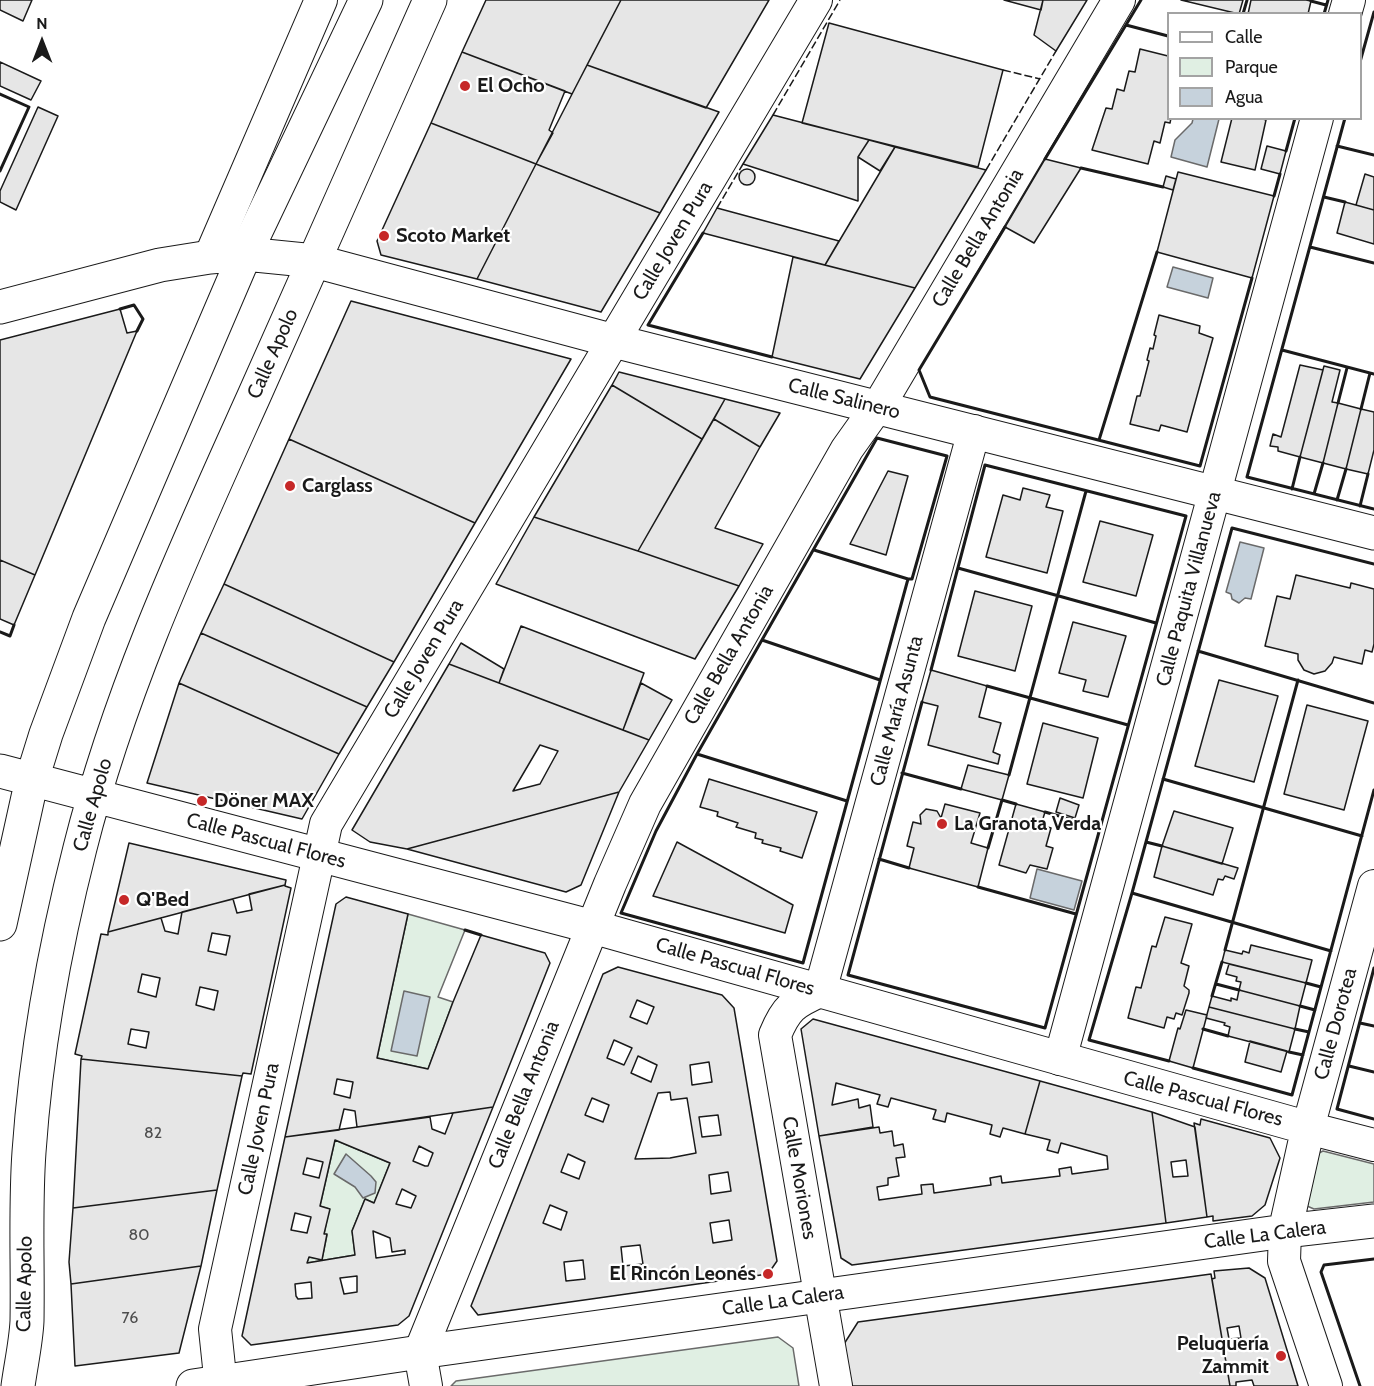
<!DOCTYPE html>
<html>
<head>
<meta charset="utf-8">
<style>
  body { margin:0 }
  #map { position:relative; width:1374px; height:1386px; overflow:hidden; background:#fff; font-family:Cabin,sans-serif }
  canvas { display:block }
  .legend { position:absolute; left:1167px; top:12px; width:195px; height:108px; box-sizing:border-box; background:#fff; border:2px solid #a3a3a3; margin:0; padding:8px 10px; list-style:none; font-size:18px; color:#1a1a1a }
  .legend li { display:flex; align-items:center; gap:12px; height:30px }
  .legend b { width:30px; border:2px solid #a3a3a3 }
  .north { position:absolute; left:12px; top:12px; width:60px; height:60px; -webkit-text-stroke:4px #fff; paint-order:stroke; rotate:0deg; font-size:16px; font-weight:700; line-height:24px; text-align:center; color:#1a1a1a }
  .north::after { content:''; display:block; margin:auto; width:21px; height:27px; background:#1a1a1a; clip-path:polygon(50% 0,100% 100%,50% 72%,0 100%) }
</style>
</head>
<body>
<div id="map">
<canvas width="1374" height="1386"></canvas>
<ul class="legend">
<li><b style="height:8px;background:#fff"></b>Calle</li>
<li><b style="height:16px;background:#e0efe3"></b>Parque</li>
<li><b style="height:16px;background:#c6d2dc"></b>Agua</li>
</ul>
<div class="north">N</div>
</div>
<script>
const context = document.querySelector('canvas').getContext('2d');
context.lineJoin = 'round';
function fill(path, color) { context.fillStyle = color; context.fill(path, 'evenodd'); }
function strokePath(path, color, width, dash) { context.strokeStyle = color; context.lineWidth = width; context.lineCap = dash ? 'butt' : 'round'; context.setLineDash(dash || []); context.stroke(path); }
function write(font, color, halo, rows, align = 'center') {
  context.font = font + ' Cabin,sans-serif'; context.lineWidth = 4.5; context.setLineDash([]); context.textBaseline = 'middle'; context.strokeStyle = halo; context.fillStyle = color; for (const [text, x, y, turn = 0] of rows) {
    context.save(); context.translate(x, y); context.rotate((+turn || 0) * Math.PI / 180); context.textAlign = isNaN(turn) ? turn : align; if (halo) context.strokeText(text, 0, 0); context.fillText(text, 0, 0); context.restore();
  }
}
const green = new Path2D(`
  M408,914L465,930L438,997L453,1002L428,1069L377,1058Z
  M335,1140L390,1163L374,1203L365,1199L352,1231L355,1255L307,1263L309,1257L322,1259L327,1235L324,1234L329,1209L320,1206Z
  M1323,1151L1374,1164V1202L1314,1209L1307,1206L1319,1153Z
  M778,1337L793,1348L799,1386H451L456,1381Z`);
fill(green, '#e0efe3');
strokePath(green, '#6a6a6a', 1.5);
const water = new Path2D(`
  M1193,119H1219L1207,167L1171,157L1175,140L1192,123Z
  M1173,267L1213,278L1208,298L1167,287Z
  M1240,542L1264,548L1251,599L1245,598L1239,603L1232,599L1231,594L1226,592Z
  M1037,869L1082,881L1074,910L1030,898Z
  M404,991L430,997L417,1056L391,1051Z
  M346,1154L371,1176L376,1182L375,1193L363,1198L355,1187L334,1174Z`);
fill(water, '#c6d2dc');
strokePath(water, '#6a6a6a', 1.5);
const building = new Path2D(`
  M0,0H32L23,21L0,10Z
  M486,0H621L572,94L462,52Z
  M621,0H769L706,108L587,65Z
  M1004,0H1043L1041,10Z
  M1043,0H1087L1056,51L1034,35Z
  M1181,0H1243L1239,14Z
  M1251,0H1306L1311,1L1308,14H1248Z
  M829,23L1003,70L978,167L802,123Z
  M1140,49L1168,56V118H1171L1170,123L1165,122L1160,143L1154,141L1148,164L1092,150L1106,108L1112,109L1117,89L1124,91L1129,71L1135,72Z
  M462,52L565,91L549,130L553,133L536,164L431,123Z
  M0,62L41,81L31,100L0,86Z
  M587,65L719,112L660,213L536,164Z
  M38,107L58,116L16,210L0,202V191Z
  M773,115L869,140L858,157V201L743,164Z
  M1232,118H1260L1266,120L1255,170L1221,162Z
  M431,123L536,164L477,279L381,255L377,241Z
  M869,140L895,147L880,171L858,157Z
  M1267,146L1286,151L1280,174L1261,169Z
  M895,147L986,170L915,288L825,265Z
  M1045,159L1081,168L1034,243L1005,227Z
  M536,164L660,213L601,312L477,279Z
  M739 177a8 8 0 1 1 16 0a8 8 0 1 1-16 0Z
  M1178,172L1274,196L1252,278L1157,252Z
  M1365,174L1374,177V210L1356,205Z
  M1166,176L1176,179L1173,190L1163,187Z
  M1345,202L1374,210V244L1337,233Z
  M717,208L839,241L825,265L703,233Z
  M793,257L915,288L860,379L772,357Z
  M351,301L571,359L475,523L289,439Z
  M120,309L127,333L137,331L35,575L0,560V340Z
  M1159,315L1200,326L1199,333L1213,338L1187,432L1161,425L1159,431L1130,424L1137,396H1140L1149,361L1147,360L1150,348L1153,349L1156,336L1154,335Z
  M1300,365L1323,370L1300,457L1278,451V447L1270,446L1273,434L1281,437Z
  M1324,366L1340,370L1332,402L1338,403L1323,463L1300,457Z
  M619,372L725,399L702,439L612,385Z
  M612,385L702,439L638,551L534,517Z
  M725,399L780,413L760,447L714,419Z
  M1338,403L1361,409L1346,469L1323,463Z
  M1361,409L1374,412V450L1368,474L1346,469Z
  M714,419L760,447L715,528L763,544L739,586L638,551Z
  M289,439L475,523L394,662L224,584Z
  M888,471L908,476L886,555L850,544Z
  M1023,488L1050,495L1046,507L1063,511L1047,573L986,557L1003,495L1020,500Z
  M534,517L638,551L739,586L695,659L496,584Z
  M1100,521L1153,535L1136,596L1083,582Z
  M0,560L35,575L14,625L0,619Z
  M1296,575L1350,588L1351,583L1374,589V644L1372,652L1365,650L1362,664L1334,657L1332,663L1325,671L1314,674L1304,670L1298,660V654L1265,646L1277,596L1290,599Z
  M224,584L394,662L367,707L201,633Z
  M975,591L1032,606L1015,671L958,656Z
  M1073,622L1126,636L1108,697L1083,691L1086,680L1059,673Z
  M521,626L644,673L623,730L499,683Z
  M201,633L367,707L339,754L179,683Z
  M461,643L504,669L499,683L449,664Z
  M449,664L649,740L619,792L407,849L370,842L352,830ZM540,745L558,751L540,784L513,791Z
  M931,670L987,686L979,717L1001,723L993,752L1000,755L998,764L928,745L938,706L922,702Z
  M1219,680L1278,696L1254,782L1195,766Z
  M179,683L339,754L302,819L147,783Z
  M641,683L672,700L649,740L623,730Z
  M1307,705L1368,721L1344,810L1284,794Z
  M1043,723L1098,738L1083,798L1027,784Z
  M968,765L1009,775L1002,800L961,789Z
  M709,779L817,812L802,858L780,851L781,848L762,843L763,840L755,838L756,833L736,827L738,823L717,816L718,812L700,807Z
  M619,792L581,885L566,892L407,849Z
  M1060,798L1079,805L1075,818L1056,812Z
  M945,804L980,813L971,843L988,848L978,887L909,868L914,848L907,846L913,822L921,824L920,815L926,809L937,811L941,818Z
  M1016,804L1045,812L1041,825L1051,828L1046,846L1053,848L1047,869L1030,865L1026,873L999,865Z
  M1174,811L1233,828L1222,864L1162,846Z
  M677,842L793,905L785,933L653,896Z
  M129,843L286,880L285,885L108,932Z
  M1162,846L1238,868L1234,879L1225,876L1223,880L1218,879L1213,895L1154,877Z
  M285,885V886L291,888L251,1074L243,1073L242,1076L81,1059L82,1056L75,1054L101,934L108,935V932L161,918L165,931L178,934L182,912L233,899L237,913L252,910L249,894ZM212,933L230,936L226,955L208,951ZM142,974L160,978L156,997L138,992ZM200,987L218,991L214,1010L196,1005ZM131,1029L149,1032L146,1048L128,1044Z
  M346,897L408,914L377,1058L428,1069L453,1002L481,935L545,953L550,963L493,1107L357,1127L355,1111L344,1109L339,1130L285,1137L336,904ZM337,1079L353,1082L350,1098L334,1094Z
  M1165,917L1192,924L1181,963L1189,966L1184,986L1189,990V993L1182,1015L1176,1013L1174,1019L1167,1017L1164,1028L1128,1018L1136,987L1141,988L1152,946L1156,947Z
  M1251,945L1312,960L1306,983L1222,962L1225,950L1242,954L1243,951L1249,953Z
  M1229,964L1306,983L1300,1006L1239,990L1241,982L1236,981L1237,977L1226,974Z
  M618,967L722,995L734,1008L777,1261L768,1274L478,1315L471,1306L603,974ZM637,1000L654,1007L647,1024L630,1017ZM614,1040L632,1048L624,1065L607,1058ZM638,1056L657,1065L651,1082L631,1073ZM709,1062L712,1082L692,1085L690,1065ZM670,1092L671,1100L687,1098L696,1153L670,1158L635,1159L658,1093ZM592,1098L609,1105L603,1122L585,1115ZM718,1115L721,1135L702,1137L699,1117ZM568,1154L585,1162L579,1179L561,1172ZM728,1172L731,1191L711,1194L709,1175ZM550,1205L567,1212L561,1230L543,1223ZM729,1220L732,1240L713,1243L710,1223ZM640,1245L643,1264L623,1266L621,1247ZM583,1260L585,1279L566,1281L564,1262Z
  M1239,990L1300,1006L1295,1029L1209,1007L1212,996L1231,1001V998L1237,1000Z
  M1209,1007L1295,1029L1289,1052L1228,1036L1230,1027L1224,1025L1225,1023L1206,1018Z
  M1186,1010L1207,1015L1193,1068L1169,1061L1178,1028L1180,1029Z
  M813,1019L1040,1081L1025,1134L1003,1128L1000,1137L990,1134L992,1125L947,1113L945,1122L933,1119L936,1110L891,1098L888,1107L877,1104L880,1095L836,1083L832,1105L858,1099L859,1108L870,1105L873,1127L819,1136L801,1029Z
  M1250,1041L1287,1051L1281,1072L1245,1062Z
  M81,1059L242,1076L217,1190L73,1208Z
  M1040,1081L1152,1112L1166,1223L852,1265L841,1258L819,1136L879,1127L880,1133L892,1131L894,1146L903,1144L905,1157L896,1158L899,1176L888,1178V1185L877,1187L879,1200L922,1194L921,1185L933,1184L934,1193L991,1185L990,1178L1001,1176L1002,1183L1060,1176L1059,1169L1071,1167L1072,1174L1108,1169L1107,1156L1061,1143L1058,1153L1047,1150L1050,1140L1025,1134Z
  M493,1107L409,1316L398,1325L251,1345L242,1336L285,1137L430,1117L432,1129L445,1134L453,1113ZM335,1140L390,1163L374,1203L365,1199L352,1231L355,1255L307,1263L309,1257L322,1260L327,1234H324L330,1209L320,1206ZM419,1146L433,1153L428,1166H425L413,1161ZM307,1158L323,1162L319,1178L303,1174ZM402,1189L416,1196L411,1208L396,1204ZM295,1213L311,1217L307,1233L291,1230ZM373,1231L390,1238L392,1252L405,1250V1254L376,1258ZM357,1276V1292L344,1294L340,1278ZM311,1282L312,1298L298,1299L296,1296L295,1284Z
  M1152,1112L1195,1127L1207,1217L1166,1223ZM1186,1160L1188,1176L1173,1177L1171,1162Z
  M1201,1119L1270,1138L1280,1158L1265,1205L1252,1216L1213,1221V1216L1207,1217L1194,1123L1200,1125Z
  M217,1190L201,1266L71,1284L69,1262L73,1208Z
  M201,1266L179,1353L75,1366L71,1284Z
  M1249,1268L1265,1278L1298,1386H1254L1252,1380L1236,1382V1386H1230L1212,1279L1215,1278L1214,1271ZM1239,1326L1241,1338L1229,1339L1227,1328Z
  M1211,1274L1230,1386H852L844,1344L858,1322Z`);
fill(building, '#e6e6e6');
strokePath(building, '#1a1a1a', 1.5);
const street = new Path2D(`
  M1345,14L1349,0
  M210,257L321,0
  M1374,886L1308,1128L1374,1145
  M1060,1059L1317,118
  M1285,1231L1284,1261L1326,1386
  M221,1386L215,1329L326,824L816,0
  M426,1386L420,1352L610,884L645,804L847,449L884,397L1119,0
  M836,1386L775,1035C786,1008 793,1003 820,991L974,431`);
const secondary = new Path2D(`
  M0,307L160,265L210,257L245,254L315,261L614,341L1374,533
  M0,771L593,927L1308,1128L1285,1231
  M0,924L32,779L46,734L89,618L245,254L366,0
  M18,1386C21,1364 26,1342 27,1321C28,1264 25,1208 29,1152C36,1051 55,946 80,848C120,689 187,545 254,396C313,264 371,132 430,0
  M193,1386L420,1352L856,1291L1285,1231L1374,1221`);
strokePath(street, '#1a1a1a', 34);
strokePath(secondary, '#1a1a1a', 35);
strokePath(street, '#fff', 32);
strokePath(secondary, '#fff', 33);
strokePath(new Path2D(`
  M1003,70L1040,79
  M773,115L840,0
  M986,170L1056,51
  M717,208L743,164`), '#1a1a1a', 1.5, [8, 3]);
strokePath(new Path2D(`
  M1311,1L1326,5
  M1243,14L1247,0
  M1324,14L1328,0
  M1126,25L1168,36
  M1360,62L1374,12
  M0,94L29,107L0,171
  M1345,118L1247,477L1374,509
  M1337,146L1374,155
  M1286,151L1295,118
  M1045,159L1141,0
  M1081,168L1163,187
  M1274,196L1280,174
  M1324,197L1345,202
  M1005,227L919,370L930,397L1200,466L1252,278
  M703,233L648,325L772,357
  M1310,247L1374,263
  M120,309L134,305L143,319L137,331
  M1282,350L1374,374
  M1338,403L1347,368
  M1361,409L1370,373
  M877,438L947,456L912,579H908L803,963L621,913L656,831L697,754Z
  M1099,440L1157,252
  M1292,489L1300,457
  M1314,494L1323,463
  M1337,500L1346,469
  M1360,506L1368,474
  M814,550L908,579
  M958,568L1156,623
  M0,632L10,636
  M10,636L14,625
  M762,640L880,680
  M1198,651L1374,703
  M987,686L1128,725
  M922,702L848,975L1045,1028L1186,516L985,465L931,670
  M697,754L847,801
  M902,773L961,789
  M1009,775L1086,491
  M1163,779L1362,836
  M1045,812L1101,828
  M1146,842L1162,846
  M988,848L1002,800L1016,804
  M879,859L909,868
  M978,887L1076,914
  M1132,893L1331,951
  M465,930L481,935
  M1225,950L1298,680
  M1374,968L1337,1109L1374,1119
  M1306,983L1321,987
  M1216,984L1239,990
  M1212,996L1222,962
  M1300,1006L1315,1010
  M1360,1023L1374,1026
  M1203,1029L1228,1036
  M1295,1029L1309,1032
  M1289,1052L1303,1055
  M1169,1061L1089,1040L1132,893L1232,528L1374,564
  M1349,1066L1374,1072
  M1193,1068L1292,1095L1374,790
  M1360,1386L1321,1272L1324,1265L1374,1259`), '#1a1a1a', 3);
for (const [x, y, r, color] of [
  [465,86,6,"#c62828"],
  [384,236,6,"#c62828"],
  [290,486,6,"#c62828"],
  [202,801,6,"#c62828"],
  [942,824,6,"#c62828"],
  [124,900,6,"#c62828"],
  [768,1274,6,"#c62828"],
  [1281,1356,6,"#c62828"]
]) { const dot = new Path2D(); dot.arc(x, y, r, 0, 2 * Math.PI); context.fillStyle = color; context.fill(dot); strokePath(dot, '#fff', 2); }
write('16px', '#4d4d4d', null, [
  ["82",153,1133],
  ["80",139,1235],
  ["76",130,1318]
]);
write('bold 20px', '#1a1a1a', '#fff', [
  ["El Ocho",477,86],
  ["Scoto Market",396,236],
  ["Carglass",302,486],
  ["Döner MAX",214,801],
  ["La Granota Verda",954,824],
  ["Q'Bed",136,900],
  ["El Rincón Leonés",756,1274,"right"],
  ["Peluquería",1269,1344,"right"],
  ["Zammit",1269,1367,"right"]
], 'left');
write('20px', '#1a1a1a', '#fff', [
  ["Calle Bella Antonia",978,238,-59],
  ["Calle Joven Pura",673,241,-59],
  ["Calle Apolo",273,354,-66],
  ["Calle Salinero",844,399,14],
  ["Calle Paquita Villanueva",1189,589,-75],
  ["Calle Bella Antonia",729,655,-60],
  ["Calle Joven Pura",424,659,-59],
  ["Calle María Asunta",897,711,-75],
  ["Calle Apolo",93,805,-74],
  ["Calle Pascual Flores",266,841,15],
  ["Calle Pascual Flores",735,967,16],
  ["Calle Dorotea",1336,1024,-75],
  ["Calle Bella Antonia",524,1095,-68],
  ["Calle Pascual Flores",1203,1099,15],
  ["Calle Joven Pura",259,1129,-78],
  ["Calle Moriones",799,1178,80],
  ["Calle La Calera",1265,1235,-7],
  ["Calle Apolo",25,1284,-89],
  ["Calle La Calera",783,1301,-8]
]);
</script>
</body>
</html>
